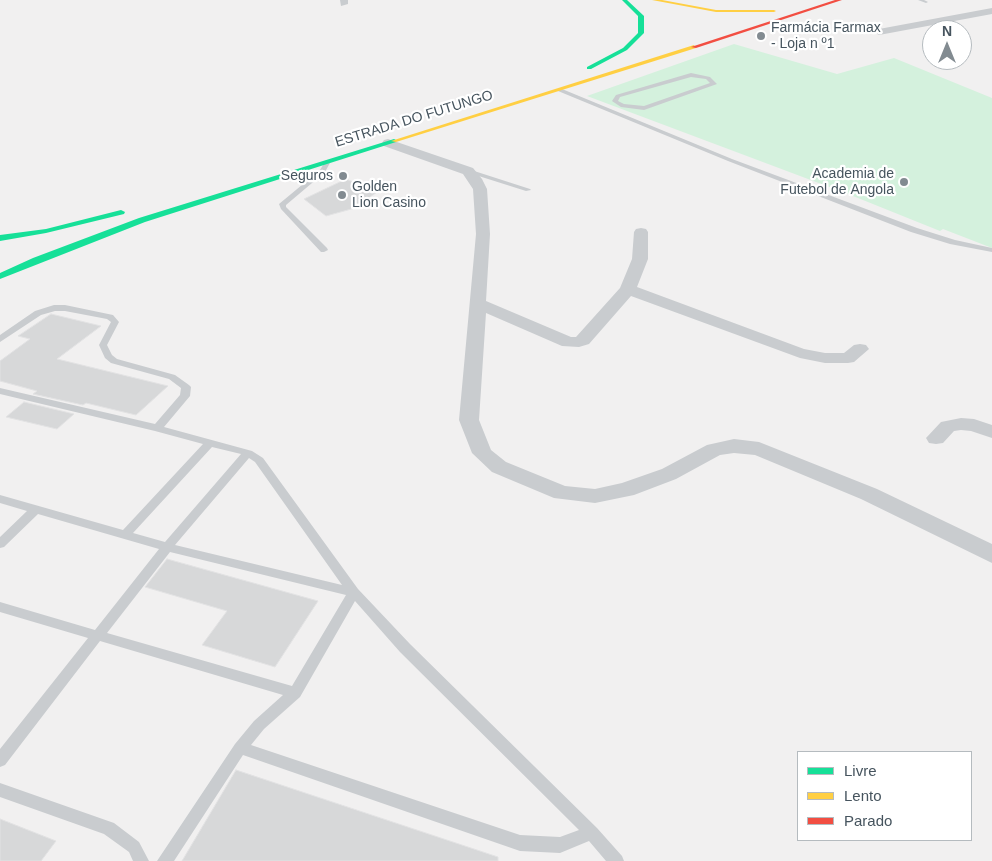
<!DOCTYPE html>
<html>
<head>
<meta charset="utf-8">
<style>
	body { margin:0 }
	#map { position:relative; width:992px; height:861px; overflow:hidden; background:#f1f0f0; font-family:Helvetica,sans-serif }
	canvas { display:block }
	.legend { position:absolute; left:797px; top:751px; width:175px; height:90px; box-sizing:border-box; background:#fff; border:1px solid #b5bbbf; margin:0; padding:6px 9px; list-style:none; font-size:15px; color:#46545e }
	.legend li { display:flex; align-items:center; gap:10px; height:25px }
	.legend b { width:25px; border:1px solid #b5bbbf }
	.north { position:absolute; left:922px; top:20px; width:50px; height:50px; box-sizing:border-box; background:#fff; border:1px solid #b5bbbf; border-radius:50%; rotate:0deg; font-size:14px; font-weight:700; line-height:20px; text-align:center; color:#46545e }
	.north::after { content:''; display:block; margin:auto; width:18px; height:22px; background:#828b91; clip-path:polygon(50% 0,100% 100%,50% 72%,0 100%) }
</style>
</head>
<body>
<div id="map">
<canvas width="992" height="861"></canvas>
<ul class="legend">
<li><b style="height:6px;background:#16e098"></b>Livre</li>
<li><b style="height:6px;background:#ffcf43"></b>Lento</li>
<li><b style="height:6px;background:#f24e42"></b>Parado</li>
</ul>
<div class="north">N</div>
</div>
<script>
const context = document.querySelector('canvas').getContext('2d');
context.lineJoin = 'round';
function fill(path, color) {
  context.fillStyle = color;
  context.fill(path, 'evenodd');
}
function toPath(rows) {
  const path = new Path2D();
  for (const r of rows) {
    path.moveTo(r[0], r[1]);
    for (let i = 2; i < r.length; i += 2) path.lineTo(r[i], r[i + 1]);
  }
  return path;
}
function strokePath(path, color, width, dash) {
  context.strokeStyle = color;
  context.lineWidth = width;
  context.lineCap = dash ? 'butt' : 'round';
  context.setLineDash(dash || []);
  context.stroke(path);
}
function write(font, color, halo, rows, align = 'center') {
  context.font = font + ' Helvetica,sans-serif';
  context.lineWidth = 4.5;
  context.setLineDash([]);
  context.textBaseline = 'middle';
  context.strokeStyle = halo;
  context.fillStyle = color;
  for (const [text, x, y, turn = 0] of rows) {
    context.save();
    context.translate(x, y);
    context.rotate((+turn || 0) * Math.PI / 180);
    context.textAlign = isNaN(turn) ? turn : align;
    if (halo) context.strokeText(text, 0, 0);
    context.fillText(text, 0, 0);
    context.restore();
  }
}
fill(toPath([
	[734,44,837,74,894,58,992,98,992,248,943,229,940,231,848,194,587,96]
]), '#d4f1dd');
const building = toPath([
	[346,179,377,192,355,208,326,216,304,199,346,179],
	[51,314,101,326,57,359,168,386,136,415,86,403,83,405,33,394,37,391,0,381,0,361,30,339,18,336,51,314],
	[24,402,74,414,57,429,6,417,24,402],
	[167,559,318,601,275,667,202,645,227,611,145,587,167,559],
	[236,770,498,857,498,861,182,861,236,770],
	[0,819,56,841,41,861,0,861,0,819]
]);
fill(building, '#d7d8d9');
strokePath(building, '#e2e2e3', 1);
fill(toPath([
	[918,0,924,0,928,2,926,3,918,0],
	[691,73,710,77,717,84,644,110,621,107,612,101,616,95,691,73],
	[691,77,706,79,710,83,644,106,624,104,618,101,620,97,691,77],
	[558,89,562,89,732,159,917,228,955,240,992,248,992,252,950,244,911,232,728,161,558,91,558,89],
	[326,160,331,161,325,172,286,205,286,207,327,248,328,250,324,252,321,252,281,209,279,204,320,170,326,160],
	[468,169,530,189,531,190,526,191,466,172,466,170,468,169],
	[54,305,65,305,113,315,119,322,107,345,112,355,117,359,175,375,189,385,191,387,190,396,164,427,252,451,263,458,358,589,410,644,597,828,622,856,624,861,606,861,589,841,560,853,520,851,243,755,174,861,157,861,235,744,254,721,283,695,100,641,5,765,0,767,0,749,88,638,0,612,0,602,95,630,159,549,38,514,4,547,0,548,0,537,27,511,0,503,0,495,123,530,203,444,155,431,0,394,0,388,155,424,180,395,181,388,169,379,111,363,105,358,99,345,111,322,107,319,65,311,55,311,41,315,0,342,0,335,35,311,54,305],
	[212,447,241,454,165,542,133,533,212,447],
	[249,458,255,462,342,585,175,545,249,458],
	[170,552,346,595,292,686,107,633,170,552],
	[355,601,400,652,579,830,560,837,520,835,251,745,264,729,300,697,355,601],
	[0,783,114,823,139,842,149,861,133,861,129,852,104,834,0,797,0,783]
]), '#c9cccf');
fill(toPath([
	[340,0,348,0,348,4,341,6,340,0],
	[992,8,992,14,879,35,874,32,879,29,992,8],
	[388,139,473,168,482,179,487,189,490,234,486,301,571,337,576,337,620,288,632,259,634,232,636,229,641,228,646,229,648,232,648,259,637,287,804,349,825,353,844,353,854,345,860,344,866,345,869,349,854,362,848,363,825,363,800,358,631,296,589,344,579,347,562,346,486,313,479,420,491,450,506,462,565,486,595,489,622,483,662,469,707,445,734,439,759,442,877,489,992,544,992,563,861,499,755,455,734,453,720,455,676,479,634,495,595,503,554,498,492,472,472,453,459,420,476,234,473,189,463,174,384,146,382,143,384,140,388,139],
	[961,418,974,419,992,425,992,438,971,431,961,430,954,431,943,443,936,444,929,443,926,438,941,422,961,418]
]), '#c9cccf');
fill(toPath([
	[622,0,627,0,644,16,644,33,627,50,591,69,587,69,587,67,623,48,638,33,638,16,622,0],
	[394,139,396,140,396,142,145,222,0,279,0,273,33,258,139,218,394,139],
	[121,210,125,212,124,214,46,233,0,241,0,235,46,229,121,210]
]), '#16e098');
fill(toPath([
	[652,0,662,0,716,10,774,10,776,11,774,12,716,12,652,0],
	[694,45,696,48,396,142,391,141,694,45]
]), '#ffcf43');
fill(toPath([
	[835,0,842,0,696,48,691,47,835,0]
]), '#f24e42');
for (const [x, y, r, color] of [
	[761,36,5,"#828b91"],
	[343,176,5,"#828b91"],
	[904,182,5,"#828b91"],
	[342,195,5,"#828b91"]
]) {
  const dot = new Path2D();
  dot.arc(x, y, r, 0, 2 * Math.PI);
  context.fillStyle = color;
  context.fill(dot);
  strokePath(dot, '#fff', 2);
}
write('14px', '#46545e', '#fff', [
	["Farmácia Farmax",771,28],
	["- Loja n º1",771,44],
	["Academia de",894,174,"right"],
	["Futebol de Angola",894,190,"right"],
	["Seguros",333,176,"right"],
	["Golden",352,187],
	["Lion Casino",352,203]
], 'left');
write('14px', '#46545e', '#fff', [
	["ESTRADA DO FUTUNGO",414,119,-17]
]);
</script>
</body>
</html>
